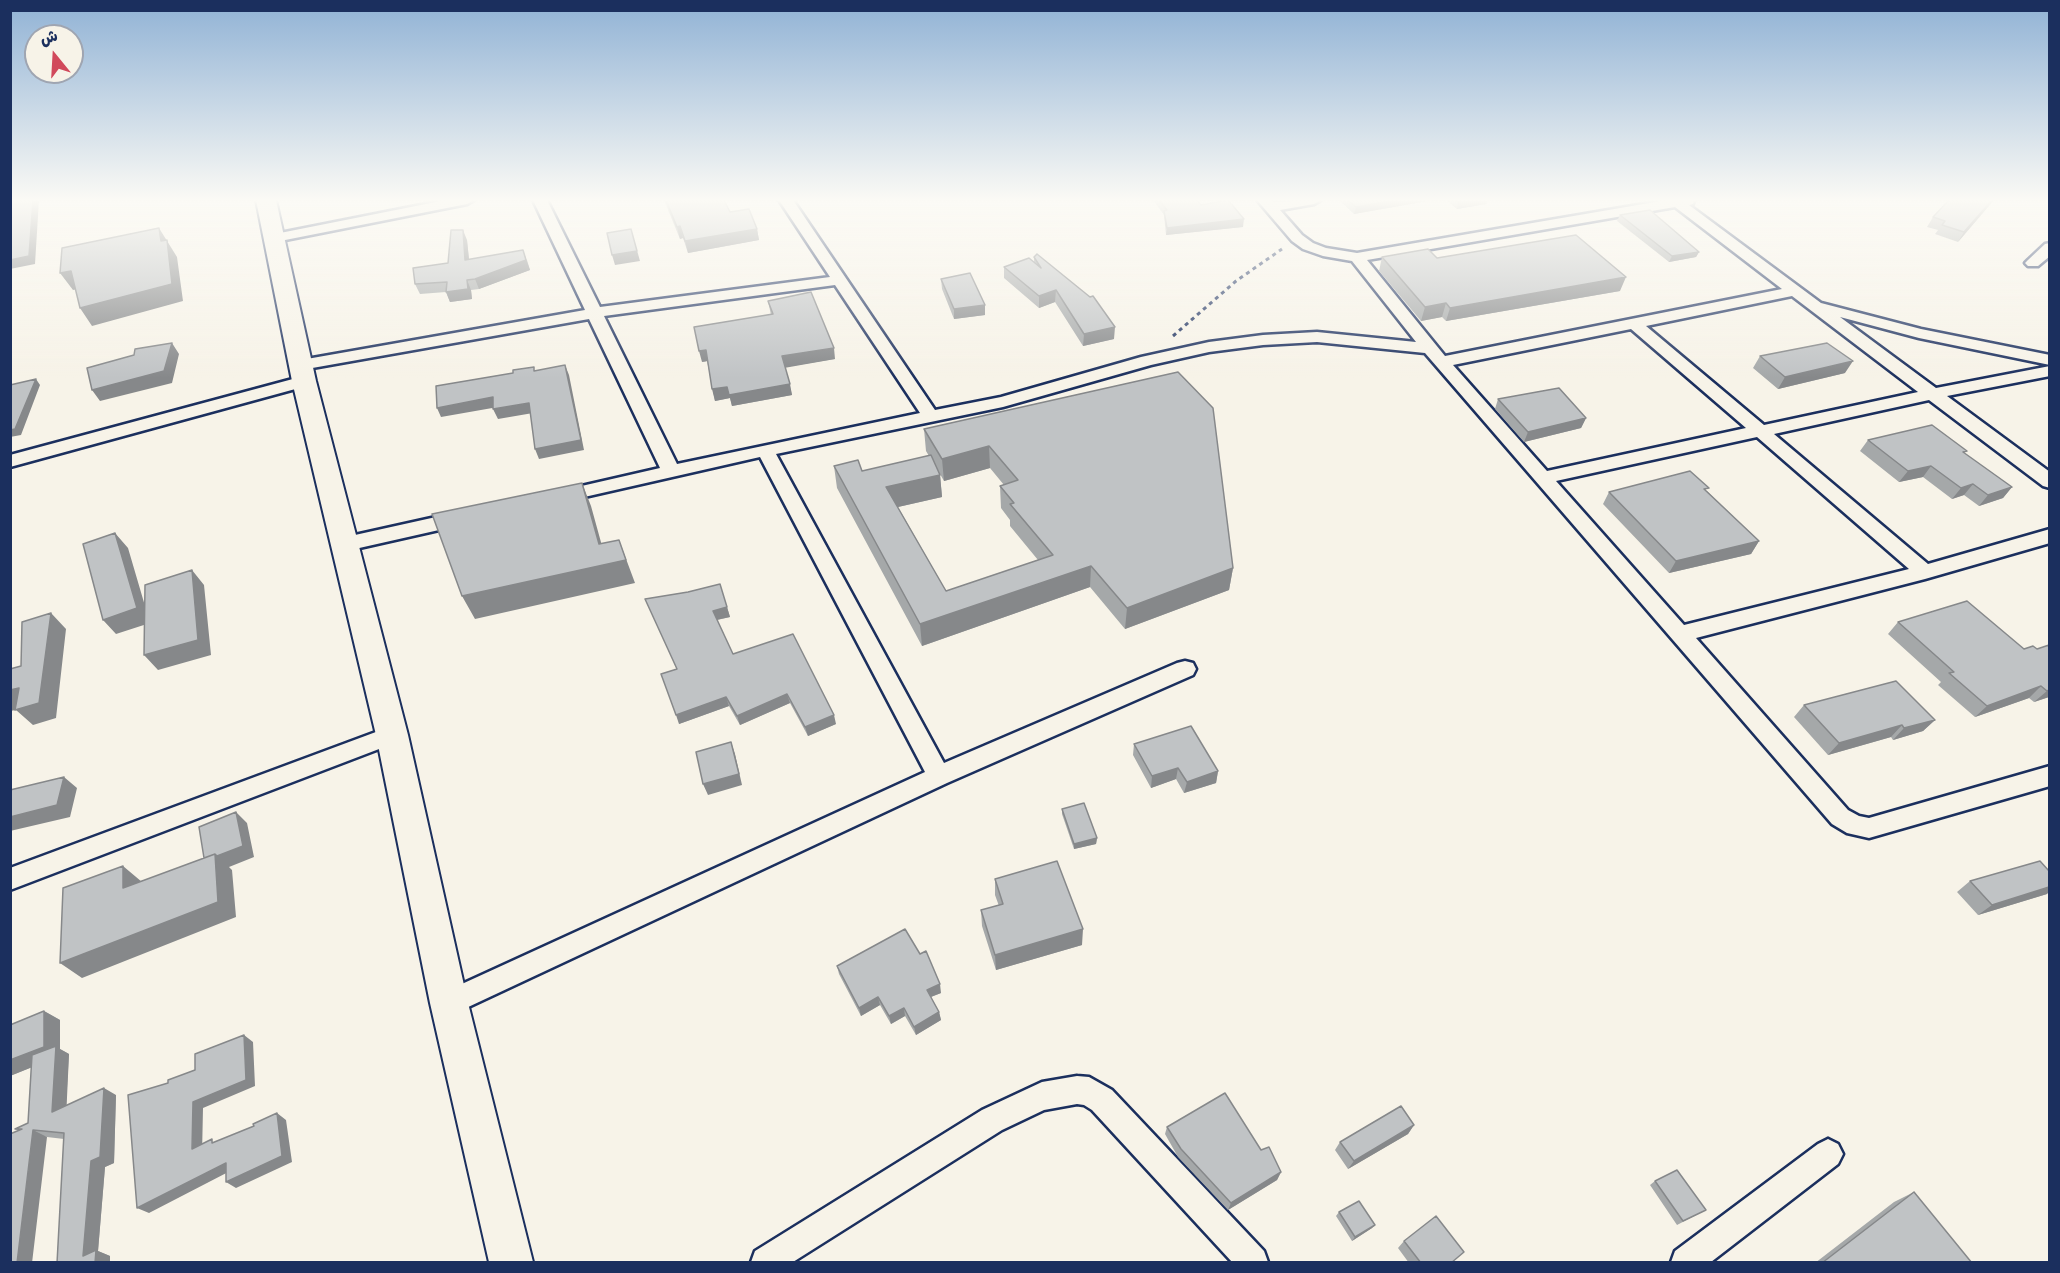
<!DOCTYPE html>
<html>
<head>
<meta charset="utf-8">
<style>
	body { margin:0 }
	#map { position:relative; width:2060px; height:1273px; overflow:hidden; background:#f7f3e8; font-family:"Indie Flower","Playpen Sans Arabic",sans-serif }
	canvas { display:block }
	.frame { position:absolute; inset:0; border:12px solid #1b2f5e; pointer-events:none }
	.north { position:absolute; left:24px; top:24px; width:60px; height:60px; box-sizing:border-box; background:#f7f3e8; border:2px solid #9fa5b1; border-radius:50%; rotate:342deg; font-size:16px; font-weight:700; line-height:24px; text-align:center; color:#1b2f5e }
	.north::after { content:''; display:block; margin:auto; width:21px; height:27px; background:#d1495b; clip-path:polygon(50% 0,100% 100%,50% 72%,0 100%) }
</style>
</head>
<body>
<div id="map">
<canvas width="2060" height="1273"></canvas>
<div class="frame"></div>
<div class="north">ش</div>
</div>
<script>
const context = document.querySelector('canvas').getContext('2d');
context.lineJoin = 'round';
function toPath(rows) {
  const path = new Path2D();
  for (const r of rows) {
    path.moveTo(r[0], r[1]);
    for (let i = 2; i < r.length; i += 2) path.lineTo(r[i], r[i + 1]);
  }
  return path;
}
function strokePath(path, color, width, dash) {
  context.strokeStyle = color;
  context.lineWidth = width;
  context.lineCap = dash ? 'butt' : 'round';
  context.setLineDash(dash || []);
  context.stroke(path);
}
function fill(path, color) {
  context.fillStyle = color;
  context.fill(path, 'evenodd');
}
const minor = toPath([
	[446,200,474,200,467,204,275,242,268,238,275,234,446,200],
	[533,200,547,200,600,307,830,277,779,200,793,200,935,410,1001,397,1141,357,1209,342,1263,335,1317,332,1416,342,1352,261,1323,256,1303,249,1292,241,1257,200,1271,200,1274,202,1321,200,1314,204,1280,210,1302,235,1313,243,1326,248,1357,253,1667,200,1694,200,1693,204,1689,205,1821,303,1921,329,2050,355,2050,365,1919,338,1840,317,1936,388,2050,366,2050,376,1947,396,2050,472,2050,488,2043,486,1929,400,1774,434,1928,564,2050,529,2050,543,1925,579,1696,638,1848,810,1859,816,1869,818,2050,766,2050,786,1869,838,1847,833,1832,824,1425,353,1317,342,1263,345,1209,352,1151,365,1003,407,776,454,944,763,1177,663,1185,661,1193,663,1196,669,1193,675,947,783,449,1016,440,1012,436,1003,440,994,925,772,760,457,558,503,551,501,549,497,551,493,660,468,589,319,301,370,293,365,301,360,585,310,533,200],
	[1675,207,1782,289,1445,356,1367,260,1675,207],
	[835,285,920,413,677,464,604,316,835,285],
	[1792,296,1918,392,1764,425,1646,326,1792,296],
	[1631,329,1746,428,1547,471,1453,365,1631,329],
	[1757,437,1909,569,1684,625,1556,481,1757,437],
	[2050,243,2050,256,2038,266,2028,266,2025,263,2028,260,2045,244,2050,243],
	[304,376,310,377,312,381,310,385,10,467,10,455,304,376],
	[463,511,470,513,473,518,470,523,346,551,339,549,336,544,339,539,346,537,463,511],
	[392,726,400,729,403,735,400,741,10,890,10,868,392,726],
	[1077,1076,1089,1077,1112,1090,1264,1251,1268,1262,1232,1262,1092,1110,1084,1105,1077,1104,1044,1110,1002,1130,793,1262,751,1262,755,1251,982,1110,1042,1082,1077,1076],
	[1828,1139,1838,1144,1843,1154,1838,1164,1711,1262,1671,1262,1675,1251,1818,1144,1828,1139]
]);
const secondary = toPath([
	[256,200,276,200,316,381,408,735,468,1003,533,1262,489,1262,430,1003,376,735,292,381,256,200]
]);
strokePath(minor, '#1b2f5e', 5);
strokePath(secondary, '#1b2f5e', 4);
strokePath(toPath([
	[1173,336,1236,281,1282,249]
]), '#1b2f5e', 3, [4, 4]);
fill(minor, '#f7f3e8');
fill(secondary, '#f7f3e8');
fill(toPath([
	[664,200,724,200,730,212,757,229,759,240,688,253,683,238,680,239],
	[1153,200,1197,200,1201,205,1243,227,1166,235,1164,215],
	[1339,200,1433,200,1354,214],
	[1446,200,1487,200,1486,204,1457,209],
	[1994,200,1958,242,1935,234,1938,230,1927,227,1933,217],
	[1620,215,1699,252,1696,257,1669,262,1617,221],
	[467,240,469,259,527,260,530,270,479,289,471,290,472,299,450,302,446,292,420,294,415,284,448,263],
	[1034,257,1114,339,1083,346,1055,302,1039,308,1004,278,1004,267,1034,262],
	[1382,257,1437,258,1620,291,1446,321,1442,317,1421,321,1379,271],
	[941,279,985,305,985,315,954,319,942,289],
	[768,301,835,359,785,367,792,395,732,406,730,398,715,401,707,361,702,362,771,315],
	[1760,356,1845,373,1778,389,1753,368],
	[1178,372,1233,568,1229,590,1125,629,1090,587,922,646,837,488,834,466,862,471,929,456,926,451,924,429],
	[990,468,1004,485,1000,486,1001,508,1010,520,1010,526,1038,560,946,591,898,507,942,497,940,474,944,481],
	[1498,399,1586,418,1581,428,1524,442,1495,409],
	[1868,440,1965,454,2012,487,2003,498,1979,506,1964,495,1952,499,1923,477,1899,482,1860,451],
	[1707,491,1759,541,1751,554,1669,573,1603,504,1609,492],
	[720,584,730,617,717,620,733,654,836,724,808,736,790,703,740,725,729,706,679,724,677,669,645,599,688,592],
	[1898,622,2024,649,2033,646,2049,697,2034,702,2029,698,1975,717,1938,685,1941,682,1888,634],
	[1804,705,1935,720,1923,731,1893,740,1891,737,1828,755,1794,717],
	[1134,744,1218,771,1216,783,1184,793,1176,779,1151,788,1133,755],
	[1062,809,1097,838,1096,844,1074,849,1062,814],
	[995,879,1082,945,996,970,982,926,981,910,999,906,995,895],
	[1970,881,2047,894,1978,915,1957,892],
	[837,966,941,993,931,997,939,1012,941,1020,916,1035,905,1016,891,1024,880,1005,861,1016,839,974],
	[44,1011,60,1020,60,1049,69,1054,66,1105,116,1095,114,1163,105,1167,98,1251,110,1256,57,1263,64,1139,47,1137,19,1131,15,1129,28,1123,32,1067,10,1076],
	[1414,1125,1408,1134,1348,1169,1335,1150,1340,1142],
	[1167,1127,1281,1172,1277,1180,1228,1210,1178,1157,1165,1134],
	[1655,1181,1706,1210,1677,1225,1650,1185],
	[1914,1192,1972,1263,1815,1263,1894,1202],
	[1339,1212,1372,1228,1352,1241,1336,1216],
	[1404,1241,1451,1263,1409,1263,1398,1248]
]), '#a5a8a9');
fill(toPath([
	[33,200,39,200,35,264,10,269,10,260],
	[1396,200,1433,200,1354,214,1356,207],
	[1472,200,1487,200,1486,204,1457,209,1459,202],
	[1992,200,1994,200,1958,242,1964,232],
	[1244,219,1243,227,1166,235,1167,228],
	[680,226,683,238,680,239,677,227],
	[159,228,177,257,183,301,92,326,80,308,161,241],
	[631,229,640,261,615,265,612,255],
	[757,229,759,240,688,253,685,241],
	[463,230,467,240,470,270,465,260],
	[523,250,530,270,479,289,475,279],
	[1699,252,1696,257,1669,262,1672,256],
	[71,271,83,288,73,290,60,273],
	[1626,277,1620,291,1446,321,1450,308],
	[467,280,471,290,472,299,450,302,446,292],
	[1056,290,1055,302,1039,308,1039,296],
	[1446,303,1442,317,1421,321,1425,307],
	[985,305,985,315,954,319,954,309],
	[1115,327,1114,339,1083,346,1084,334],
	[172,343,179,354,172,383,100,401,92,390],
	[834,348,835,359,784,368,782,356],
	[706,350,708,361,702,362,699,351],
	[1853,361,1845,373,1778,389,1785,377],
	[565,365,569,375,584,450,539,459,535,449],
	[36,379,40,385,21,435,10,437,10,430],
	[790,384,792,395,732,406,730,398,715,401,712,389,727,387],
	[493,397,498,407,441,417,437,408],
	[529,403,533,413,498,419,493,409],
	[1586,418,1581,428,1524,442,1528,432],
	[989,446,990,468,944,481,942,459],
	[1931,466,1923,477,1899,482,1908,471],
	[940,475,942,497,889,509,886,487],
	[582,483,591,506,607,564,619,540,635,583,475,619,462,596,599,544],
	[1973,484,1964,495,1952,499,1961,488],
	[2012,487,2003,498,1979,506,1988,495],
	[115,533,128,548,150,623,116,634,103,620],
	[1759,541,1751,554,1669,573,1676,561],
	[1091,566,1090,587,922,646,920,624],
	[1233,568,1229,590,1125,629,1127,608],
	[192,570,204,585,211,655,158,670,144,655],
	[727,607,730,617,716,620,713,611],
	[51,613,66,629,56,718,33,725,16,710,10,711,10,690],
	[2041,686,2029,698,1975,717,1987,706],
	[2049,690,2049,697,2034,702,2047,691],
	[787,694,790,703,740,725,737,716],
	[726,697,729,706,679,724,676,715],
	[834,715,836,724,808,736,805,727],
	[1935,720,1923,731,1893,740,1904,728],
	[1902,725,1891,737,1828,755,1839,743],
	[731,742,735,754,742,785,708,795,703,784],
	[1178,768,1176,779,1151,788,1152,776],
	[1218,771,1216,783,1184,793,1187,782],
	[64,777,77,788,70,817,10,831,10,817],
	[236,812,247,823,254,857,229,867,232,870,236,917,82,978,60,963,215,854],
	[1097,838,1096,844,1074,849,1074,844],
	[123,866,142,882,123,888],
	[2049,887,2049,892,2047,894,1978,915,1992,905],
	[1083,929,1082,945,996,970,995,955],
	[940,984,941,993,928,998,927,990],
	[878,997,880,1005,861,1016,859,1008],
	[904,1008,905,1016,891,1024,889,1016],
	[44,1011,60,1020,60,1049,69,1054,66,1119,52,1112,55,1058,10,1076,10,1060],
	[939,1012,941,1020,916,1035,914,1027],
	[244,1035,253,1042,255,1086,203,1108,202,1155,192,1149,193,1102],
	[104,1088,116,1095,114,1163,105,1167,98,1251,110,1256,110,1263,95,1263,83,1256,91,1161],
	[277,1113,286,1120,292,1162,236,1188,226,1182],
	[1414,1125,1408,1134,1348,1169,1354,1161],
	[33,1130,47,1137,32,1263,17,1263],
	[226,1163,236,1168,149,1213,137,1208],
	[1281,1172,1277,1180,1228,1210,1231,1203],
	[1375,1225,1372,1228,1352,1241,1355,1237]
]), '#86888a');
const building = toPath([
	[10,200,33,200,29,256,10,260,10,200],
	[666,200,724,200,730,212,749,209,757,229,685,241,680,226,677,227,666,200],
	[1159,200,1197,200,1201,205,1228,200,1244,219,1167,228,1164,211,1167,210,1159,200],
	[1348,200,1396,200,1356,207,1348,200],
	[1456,200,1472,200,1459,202,1456,200],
	[1949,200,1992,200,1964,232,1942,225,1945,221,1933,217,1949,200],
	[1650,210,1699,252,1672,256,1620,215,1650,210],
	[159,228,161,241,167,240,172,284,80,308,71,271,60,273,62,248,159,228],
	[631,229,637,251,612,255,607,233,631,229],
	[451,230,463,230,465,260,523,250,526,260,475,279,467,280,468,289,446,292,447,282,415,284,413,268,448,263,451,230],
	[1576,235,1626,277,1450,308,1446,303,1425,307,1382,257,1428,249,1437,258,1576,235],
	[1037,254,1090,297,1093,296,1115,327,1084,334,1056,290,1039,296,1004,267,1029,258,1041,268,1034,257,1037,254],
	[970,273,985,305,954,309,941,279,970,273],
	[811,292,834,348,782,356,790,384,729,395,727,387,712,389,706,350,699,351,694,327,773,314,768,301,811,292],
	[172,343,164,371,92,390,87,368,134,355,135,349,172,343],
	[1827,343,1853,361,1785,377,1760,356,1827,343],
	[565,365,581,440,535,449,529,403,493,409,493,397,437,408,436,386,513,373,513,370,534,367,534,371,565,365],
	[1178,372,1213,408,1233,568,1127,608,1091,566,920,624,834,466,858,460,862,471,931,455,940,475,886,487,946,591,1053,555,1010,504,1014,503,1000,486,1018,480,989,446,942,459,924,429,1178,372],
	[36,379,15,429,10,430,10,385,36,379],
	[1559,388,1586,418,1528,432,1498,399,1559,388],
	[1932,425,1967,451,1963,452,2012,487,1988,495,1973,484,1961,488,1931,466,1908,471,1868,440,1932,425],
	[1690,471,1709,488,1704,489,1759,541,1676,561,1609,492,1690,471],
	[582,483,599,544,619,540,626,560,462,596,432,514,582,483],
	[115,533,137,608,103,620,83,544,115,533],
	[192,570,198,640,144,655,145,585,192,570],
	[720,584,727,607,713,611,733,654,793,634,834,715,805,727,787,694,737,716,726,697,676,715,661,674,677,669,645,599,688,592,720,584],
	[1967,601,2024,649,2033,646,2037,649,2049,645,2049,690,2047,691,2041,686,1987,706,1949,673,1954,672,1898,622,1967,601],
	[51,613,39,703,15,710,19,688,10,690,10,669,21,666,22,622,51,613],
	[1896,681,1935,720,1904,728,1902,725,1839,743,1804,705,1896,681],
	[1191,726,1218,771,1187,782,1178,768,1152,776,1134,744,1191,726],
	[731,742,739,774,703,784,696,752,731,742],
	[64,777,57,805,10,817,10,790,64,777],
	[1084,803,1097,838,1074,844,1062,809,1084,803],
	[236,812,243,846,217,856,215,854,204,858,199,827,236,812],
	[215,854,218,902,60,963,63,888,123,866,123,888,215,854],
	[1057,861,1083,929,995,955,981,910,1003,904,995,879,1057,861],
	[2040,861,2049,871,2049,887,1992,905,1970,881,2040,861],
	[905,929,920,954,926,951,940,984,927,990,939,1012,914,1027,904,1008,889,1016,878,997,859,1008,837,966,905,929],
	[44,1011,44,1047,10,1060,10,1025,44,1011],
	[244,1035,246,1080,193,1102,192,1149,212,1139,212,1143,254,1126,253,1124,277,1113,282,1156,226,1182,226,1163,137,1208,128,1095,168,1083,168,1080,195,1070,195,1054,244,1035],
	[56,1046,52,1112,104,1088,100,1157,91,1161,83,1256,96,1250,95,1263,57,1263,64,1133,33,1130,17,1263,10,1263,10,1134,22,1129,15,1129,28,1123,32,1055,56,1046],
	[1225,1093,1261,1150,1269,1147,1281,1172,1231,1203,1181,1149,1167,1127,1225,1093],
	[1401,1106,1414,1125,1354,1161,1340,1142,1401,1106],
	[1677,1170,1706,1210,1683,1221,1655,1181,1677,1170],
	[1914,1192,1972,1263,1822,1263,1914,1192],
	[1359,1201,1375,1225,1355,1237,1339,1212,1359,1201],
	[1436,1216,1464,1252,1451,1263,1421,1263,1404,1241,1436,1216]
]);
fill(building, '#c0c3c5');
strokePath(building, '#86888a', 1.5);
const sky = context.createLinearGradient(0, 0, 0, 378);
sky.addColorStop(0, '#90b2d5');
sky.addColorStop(0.53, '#fbfaf5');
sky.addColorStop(1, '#fbfaf500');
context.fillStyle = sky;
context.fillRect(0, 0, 2060, 378);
</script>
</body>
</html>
